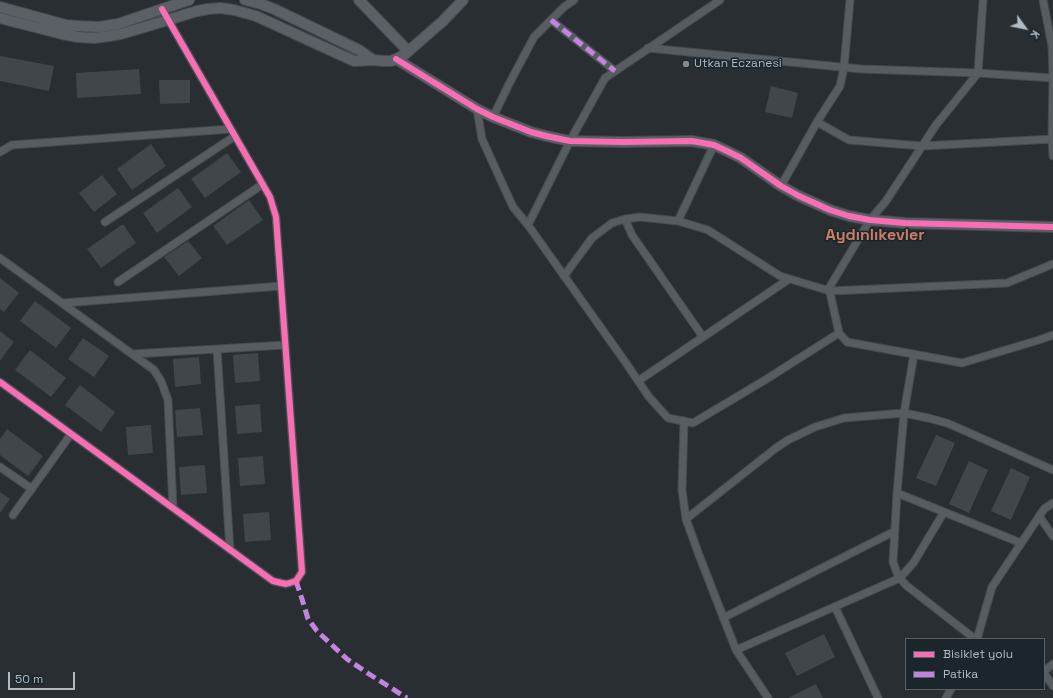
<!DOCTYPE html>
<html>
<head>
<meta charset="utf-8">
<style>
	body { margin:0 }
	#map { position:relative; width:1053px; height:698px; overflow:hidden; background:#282e32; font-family:"Space Grotesk",sans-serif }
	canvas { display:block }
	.legend { position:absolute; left:905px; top:638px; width:140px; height:52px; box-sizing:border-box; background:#1b252c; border:1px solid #576169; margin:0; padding:5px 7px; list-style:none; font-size:12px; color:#b1bbc4 }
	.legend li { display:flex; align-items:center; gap:8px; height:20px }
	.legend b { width:20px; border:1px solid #576169 }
	.north { position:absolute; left:1005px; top:8px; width:40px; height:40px; -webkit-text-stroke:3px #1b252c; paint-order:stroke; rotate:123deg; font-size:11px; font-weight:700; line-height:16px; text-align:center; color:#b1bbc4 }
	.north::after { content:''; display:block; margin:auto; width:14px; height:18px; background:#b1bbc4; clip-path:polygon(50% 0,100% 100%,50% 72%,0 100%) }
	.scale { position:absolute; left:8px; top:672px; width:67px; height:18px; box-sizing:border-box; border:2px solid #b1bbc4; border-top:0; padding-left:5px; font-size:12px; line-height:14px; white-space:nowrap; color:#b1bbc4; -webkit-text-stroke:3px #1b252c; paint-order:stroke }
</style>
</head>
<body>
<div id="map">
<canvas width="1053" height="698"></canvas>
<ul class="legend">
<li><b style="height:5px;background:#f96db3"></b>Bisiklet yolu</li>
<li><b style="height:5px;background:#c483df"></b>Patika</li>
</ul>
<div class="north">K</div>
<div class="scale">50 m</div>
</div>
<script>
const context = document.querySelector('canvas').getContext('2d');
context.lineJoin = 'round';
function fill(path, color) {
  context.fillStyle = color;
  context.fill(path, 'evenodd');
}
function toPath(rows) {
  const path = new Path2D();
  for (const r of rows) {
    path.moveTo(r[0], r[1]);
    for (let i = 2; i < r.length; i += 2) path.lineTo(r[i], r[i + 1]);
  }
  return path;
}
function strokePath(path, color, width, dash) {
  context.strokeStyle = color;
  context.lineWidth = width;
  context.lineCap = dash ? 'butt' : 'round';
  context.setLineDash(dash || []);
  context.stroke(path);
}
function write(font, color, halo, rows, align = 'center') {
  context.font = font + ' "Space Grotesk",sans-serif';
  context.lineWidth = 3;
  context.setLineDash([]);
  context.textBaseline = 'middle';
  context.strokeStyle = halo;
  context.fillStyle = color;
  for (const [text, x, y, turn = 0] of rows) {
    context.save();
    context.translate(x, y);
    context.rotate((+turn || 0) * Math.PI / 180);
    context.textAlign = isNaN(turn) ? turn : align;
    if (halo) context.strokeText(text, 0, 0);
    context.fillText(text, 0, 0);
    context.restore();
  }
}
fill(toPath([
	[0,56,54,66,49,91,0,81],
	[139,69,141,94,77,98,76,73],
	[159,80,190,80,190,103,160,104],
	[771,86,798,93,792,118,765,112],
	[151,144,166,166,132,190,117,169],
	[227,153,241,172,205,198,191,179],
	[102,175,117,194,94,212,79,193],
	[178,188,192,207,157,233,143,213],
	[249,200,263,220,227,245,213,226],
	[123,224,136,243,101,268,87,249],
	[188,241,202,258,179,276,164,257],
	[0,278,19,293,4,312,0,309],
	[35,301,71,328,56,348,20,321],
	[0,331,14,342,0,361],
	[83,338,109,356,94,377,68,359],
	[30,350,66,378,51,397,15,370],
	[258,353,260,381,235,383,233,355],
	[199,357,201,384,175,387,173,359],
	[80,385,115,412,101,432,65,405],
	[260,404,262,432,237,434,235,406],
	[200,408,203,435,177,437,175,410],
	[151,425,153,453,128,455,126,427],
	[7,429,43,456,28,476,0,455,0,439],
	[936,435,955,443,936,486,916,478],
	[263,456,265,484,240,486,238,458],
	[969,461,988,470,969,513,949,504],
	[205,465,207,493,181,495,179,467],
	[1011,468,1030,477,1011,520,991,511],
	[0,492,10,499,0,513],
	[269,512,271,540,245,542,243,514],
	[824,634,835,657,797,676,785,653],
	[816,684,823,698,788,698]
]), '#41464a');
const street = toPath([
	[983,0,978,73,936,125,886,201,870,220,829,288,839,333,847,342,962,363,1039,340,1053,335],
	[1043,0,1052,46,1053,78,1052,138,1053,156],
	[551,20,615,71],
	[648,48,861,69,978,73,1053,78],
	[477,109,482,139,513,207,528,225,626,363,649,397,668,418,693,423,765,380,839,333],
	[493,117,509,84,534,37,564,7,574,0],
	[817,122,849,140,922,146,1053,139],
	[0,152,12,145,231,129],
	[781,186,817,122,840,86,844,67,850,0],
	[625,219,632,235,703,337],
	[678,221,714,145],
	[105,222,235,136],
	[528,225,570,141,605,78,720,0],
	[0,258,154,370,161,381,168,400,173,508],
	[564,276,592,238,612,223,625,219,640,217,678,221,708,230,780,276,830,291,1007,283,1053,264],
	[118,282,263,184],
	[63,303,281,286],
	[217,349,230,550],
	[132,354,285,345],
	[914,354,904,413,897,493,893,562,897,573,903,582,907,586,975,639],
	[638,381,789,279],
	[0,382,273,581,286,584,296,581,302,572,276,217,270,197,162,9],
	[684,421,682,490,686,519,699,555,736,650,768,698],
	[0,467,32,489],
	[897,493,1021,543],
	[13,515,71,434],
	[1039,516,1053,536],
	[686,519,776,448,788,440,815,427,844,418,904,413,928,418,947,423,963,430,1053,470],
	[835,607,878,698],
	[723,618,895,531],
	[977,639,992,587,1044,509,1053,503],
	[736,650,900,578,914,562,944,512],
	[1044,671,1053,664],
	[1044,673,1053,686],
	[946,698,951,689]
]);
const secondary = toPath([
	[245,0,261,4,274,9,359,50,373,60],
	[359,0,408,51],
	[0,7,66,25,78,26,99,27,118,24,189,0],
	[0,18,62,34,78,37,94,38,109,36,121,34,168,20,197,11,208,9,221,8,234,10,256,16,354,61,373,60,384,61,391,61,396,59,404,55,443,21,463,0],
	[396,59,477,109,493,117,531,132,546,136,570,141,623,142,692,141,714,145,727,151,741,158,781,186,799,196,830,210,849,216,870,220,905,223,1053,227]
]);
strokePath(street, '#464a4d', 9);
strokePath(secondary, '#464a4d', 12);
strokePath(street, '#575c60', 7);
strokePath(secondary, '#5b6066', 10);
strokePath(toPath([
	[551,20,615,71],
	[296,581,302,599,308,619,317,631,347,659,369,674,407,698]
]), '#c483df', 5, [10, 5]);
strokePath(toPath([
	[396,59,477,109,493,117,531,132,546,136,570,141,623,142,692,141,714,145,727,151,741,158,781,186,799,196,830,210,849,216,870,220,905,223,1053,227],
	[0,382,273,581,286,584,296,581,302,572,276,217,270,197,162,9]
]), '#f96db3', 6);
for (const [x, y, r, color] of [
	[686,64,4,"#818a91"]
]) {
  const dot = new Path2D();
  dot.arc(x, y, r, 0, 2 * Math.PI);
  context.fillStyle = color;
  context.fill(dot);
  strokePath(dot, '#1b252c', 1.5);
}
write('12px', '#b1bbc4', '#1b252c', [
	["Utkan Eczanesi",694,64]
], 'left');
write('bold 16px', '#ca7e65', '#1b252c', [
	["Aydınlıkevler",875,236]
]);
</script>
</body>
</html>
